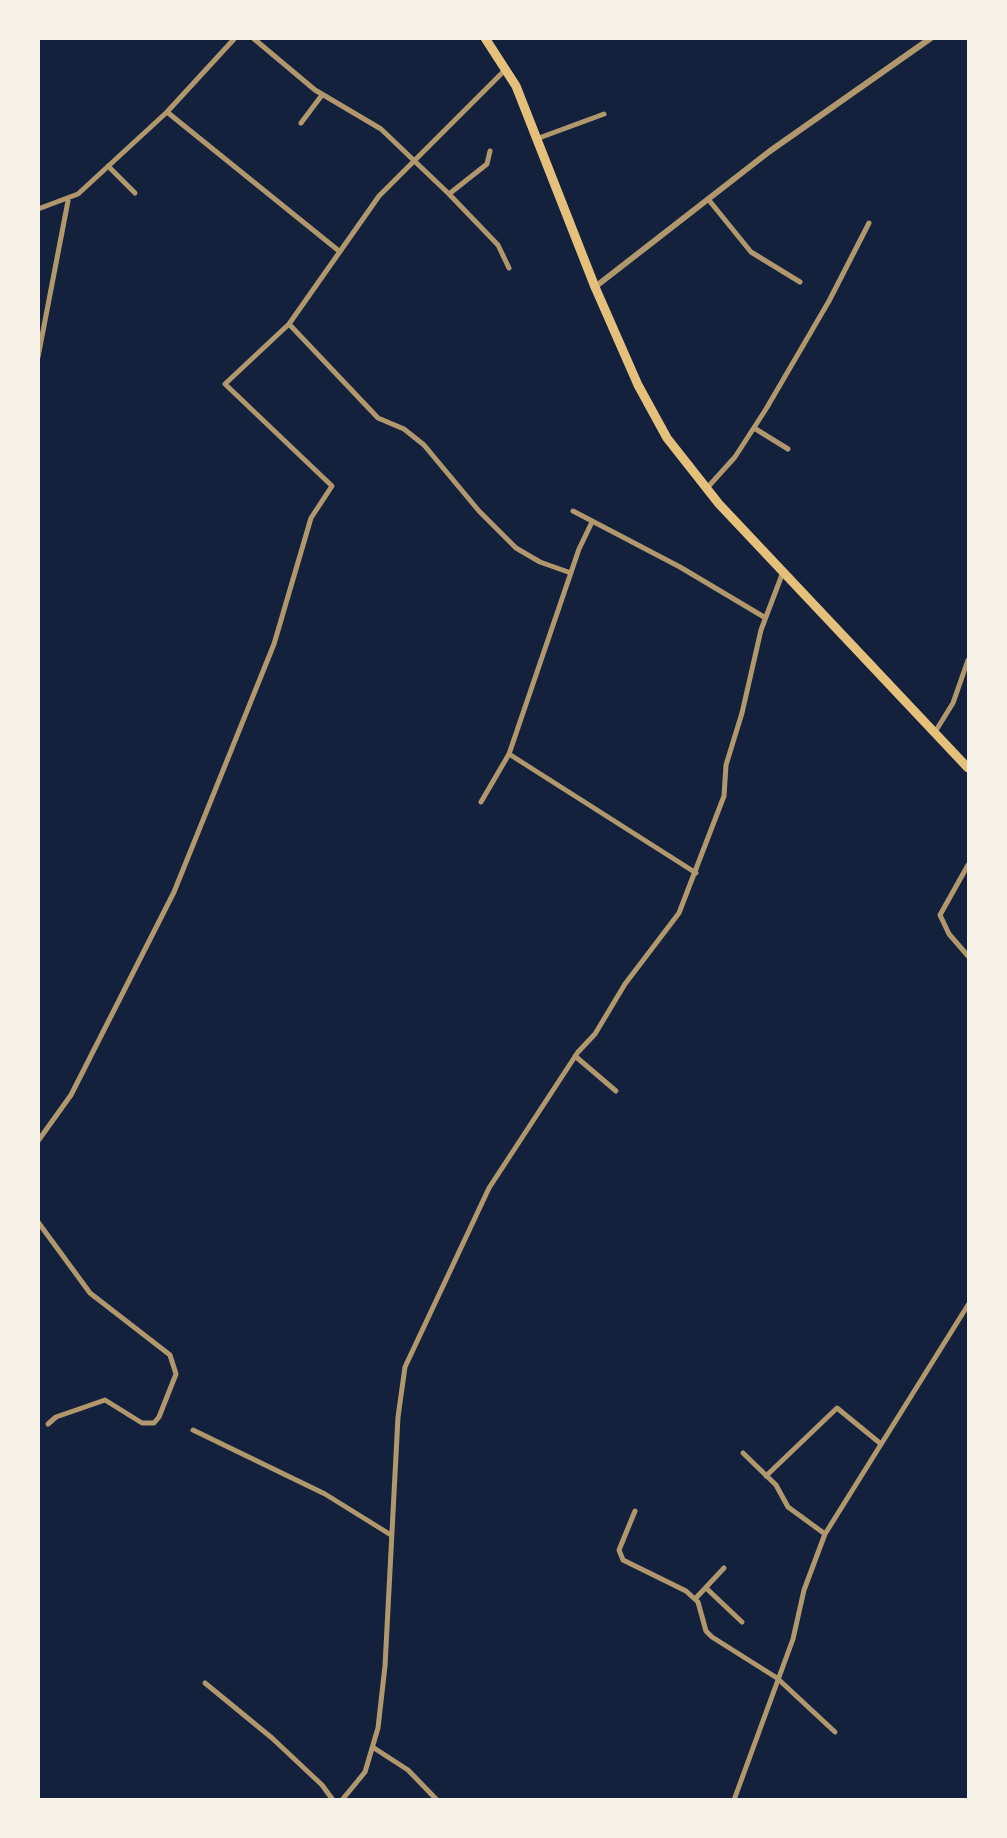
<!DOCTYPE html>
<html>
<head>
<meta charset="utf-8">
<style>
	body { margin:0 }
	#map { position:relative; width:1007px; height:1838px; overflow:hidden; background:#14213d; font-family:Quicksand,sans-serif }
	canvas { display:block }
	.frame { position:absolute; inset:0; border:40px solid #f6f1e7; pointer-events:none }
</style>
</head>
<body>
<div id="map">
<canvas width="1007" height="1838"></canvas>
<div class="frame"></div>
</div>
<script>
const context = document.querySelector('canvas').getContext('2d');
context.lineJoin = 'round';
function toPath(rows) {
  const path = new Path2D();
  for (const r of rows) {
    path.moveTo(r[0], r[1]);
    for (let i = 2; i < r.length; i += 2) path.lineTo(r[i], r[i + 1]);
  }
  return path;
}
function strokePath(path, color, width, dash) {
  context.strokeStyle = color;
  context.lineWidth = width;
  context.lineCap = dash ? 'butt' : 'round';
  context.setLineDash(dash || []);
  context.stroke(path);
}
strokePath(toPath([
	[235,38,167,112,339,251],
	[253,38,315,90,381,129,449,194,487,164,490,151],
	[301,123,322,95],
	[539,138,604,114],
	[108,166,135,193],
	[449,194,498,245,509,268],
	[708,199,751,252,800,282],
	[38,209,78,194,167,112],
	[289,324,378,418,404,429,424,445,479,511,516,548,540,562,571,573],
	[38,357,68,201],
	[754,428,788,449],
	[707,488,735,457,766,409,829,301,869,223],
	[573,511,680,567,764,617],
	[935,732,953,703,968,660],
	[509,754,696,873],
	[481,802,509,754,579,549,592,522],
	[968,865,940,915,949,934,968,956],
	[575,1056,616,1091],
	[38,1141,71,1095,174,892,274,644,311,518,332,486,225,384,289,324,379,196,506,69],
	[38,1222,90,1293,170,1355,176,1374,159,1417,154,1423,142,1423,105,1400,56,1417,48,1424],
	[193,1430,325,1494,391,1535],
	[743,1453,776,1485,788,1507,825,1534],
	[766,1476,837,1408,881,1444],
	[635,1511,619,1550,623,1560,686,1591,698,1602,706,1631,712,1637,777,1678,835,1732],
	[706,1588,742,1622],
	[695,1599,724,1568],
	[205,1683,272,1738,322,1785,333,1800],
	[374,1748,408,1770,437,1800],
	[342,1800,365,1772,378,1728,385,1666,398,1417,405,1367,489,1188,578,1052,595,1034,625,984,679,913,724,796,726,765,742,713,761,630,783,572],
	[734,1800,793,1639,804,1590,825,1534,968,1305]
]), '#b1986c', 5);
strokePath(toPath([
	[595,287,770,151,931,38]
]), '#b1986c', 6);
strokePath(toPath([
	[485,38,516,86,595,287,638,385,667,438,719,504,968,768]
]), '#e5c07b', 9);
</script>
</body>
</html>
